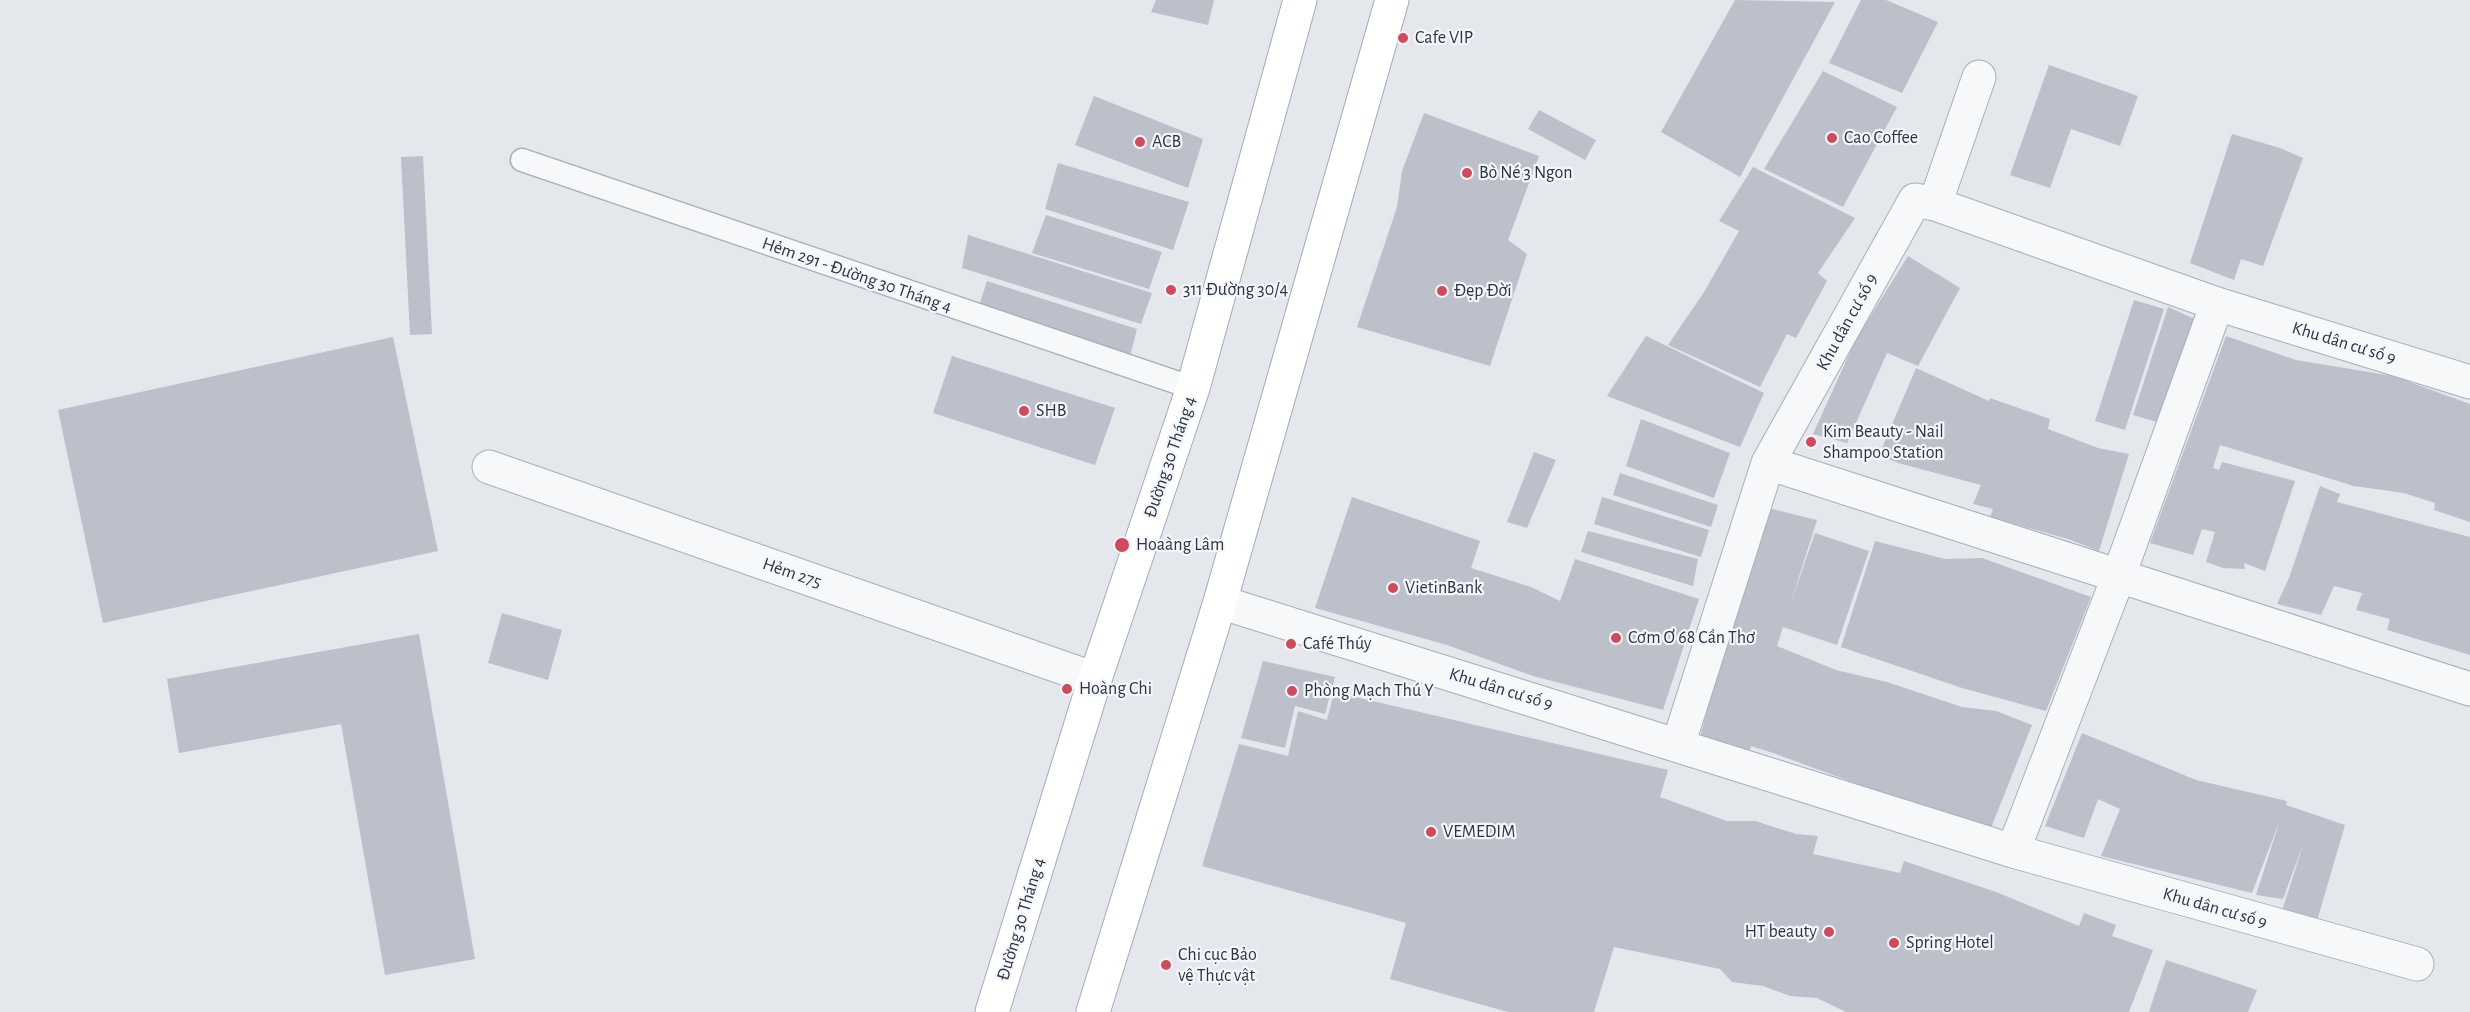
<!DOCTYPE html>
<html>
<head>
<meta charset="utf-8">
<style>
	body { margin:0 }
	canvas { display:block; background:#e4e7ec }
</style>
</head>
<body>
<canvas width="2470" height="1012"></canvas>
<script>
const context = document.querySelector('canvas').getContext('2d');
context.lineJoin = 'round';
function fill(path, color) {
  context.fillStyle = color;
  context.fill(path, 'evenodd');
}
function toPath(rows) {
  const path = new Path2D();
  for (const r of rows) {
    path.moveTo(r[0], r[1]);
    for (let i = 2; i < r.length; i += 2) path.lineTo(r[i], r[i + 1]);
  }
  return path;
}
function strokePath(path, color, width, dash) {
  context.strokeStyle = color;
  context.lineWidth = width;
  context.lineCap = dash ? 'butt' : 'round';
  context.setLineDash(dash || []);
  context.stroke(path);
}
function write(font, color, halo, rows, align = 'center') {
  context.font = font + ' "Alegreya Sans",sans-serif';
  context.lineWidth = 4.5;
  context.setLineDash([]);
  context.textBaseline = 'middle';
  context.strokeStyle = halo;
  context.fillStyle = color;
  for (const [text, x, y, turn = 0] of rows) {
    context.save();
    context.translate(x, y);
    context.rotate((+turn || 0) * Math.PI / 180);
    context.textAlign = isNaN(turn) ? turn : align;
    if (halo) context.strokeText(text, 0, 0);
    context.fillText(text, 0, 0);
    context.restore();
  }
}
fill(toPath([
	[1156,0,1214,0,1208,25,1151,12],
	[1735,0,1835,2,1740,177,1661,132],
	[1861,0,1886,0,1938,22,1902,93,1829,63],
	[2049,65,2138,96,2120,146,2071,129,2050,188,2010,175],
	[1823,71,1897,107,1843,207,1764,169],
	[1094,96,1203,139,1188,188,1075,145],
	[1539,110,1596,140,1585,160,1528,129],
	[1424,113,1539,156,1508,240,1527,254,1490,366,1357,327,1397,207,1402,171],
	[2232,134,2280,148,2303,158,2263,266,2241,259,2234,280,2190,263],
	[423,156,432,334,410,335,401,157],
	[1058,163,1189,202,1173,250,1045,209],
	[1753,167,1855,218,1818,273,1827,281,1796,338,1787,334,1760,387,1668,345,1704,292,1739,231,1719,221],
	[1046,215,1162,252,1149,289,1032,253],
	[968,235,1152,293,1141,324,962,268],
	[1908,256,1960,288,1918,366,1887,353,1847,443,1813,434,1856,339],
	[987,281,1137,329,1129,360,979,306],
	[2134,300,2164,309,2125,430,2095,421],
	[2168,307,2202,322,2167,425,2133,415],
	[1646,336,1764,393,1740,447,1607,396],
	[2226,336,2296,360,2393,376,2470,404,2470,522,2434,510,2435,503,2404,493,2354,486,2220,445,2213,468,2219,470,2222,462,2295,481,2265,571,2244,563,2245,569,2223,568,2206,562,2215,532,2202,529,2193,555,2150,543],
	[393,337,438,551,103,623,58,410],
	[952,356,1115,408,1095,465,933,413],
	[1916,368,1989,401,1990,398,2050,419,2048,429,2098,448,2129,454,2099,551,2068,539,1990,517,1993,509,1973,504,1981,485,1898,463,1879,455],
	[1641,419,1730,453,1714,498,1626,466],
	[1534,452,1556,460,1527,528,1507,522],
	[1620,473,1718,505,1711,527,1613,495],
	[2320,486,2340,494,2337,502,2470,537,2470,655,2387,630,2390,619,2356,610,2362,593,2334,586,2321,615,2277,604,2289,578],
	[1352,497,1480,541,1471,568,1531,587,1560,601,1575,559,1699,599,1663,710,1533,676,1447,645,1315,608],
	[1602,497,1709,530,1701,557,1594,524],
	[1768,508,1817,520,1790,605,1815,533,1869,551,1837,645,1783,627,1777,646,1836,670,1887,682,1962,707,1996,711,2032,725,1989,833,1894,801,1871,789,1773,753,1751,746,1748,757,1698,745,1730,624],
	[1588,531,1698,559,1693,586,1581,552],
	[1875,541,1945,559,1982,558,2091,597,2046,711,1962,688,1841,647],
	[502,613,562,630,548,680,488,663],
	[419,634,475,959,385,975,341,724,179,753,167,679],
	[1263,661,1335,677,1325,714,1295,706,1285,748,1241,738],
	[1334,692,1668,770,1660,797,1727,821,1755,821,1796,834,1818,836,1813,854,1900,873,1904,861,1996,892,2079,926,2084,913,2116,925,2112,936,2153,950,2129,1012,1846,1012,1817,998,1790,996,1763,986,1732,982,1720,969,1614,947,1594,1012,1508,1012,1390,979,1406,923,1202,866,1239,744,1288,756,1298,711,1327,720],
	[2082,733,2196,780,2287,801,2286,805,2345,825,2317,921,2281,914,2304,842,2283,899,2256,895,2280,820,2252,893,2101,856,2120,809,2098,799,2084,838,2045,826],
	[2166,960,2257,990,2248,1012,2149,1012]
]), '#bbc0ca');
const lane = toPath([
	[522,160,1193,388]
]);
const street = toPath([
	[1935,204,1979,77],
	[1768,463,1915,200,1935,204,2217,304,2470,382],
	[489,467,1095,679],
	[1220,602,2013,851,2417,964],
	[1678,745,1768,463,2470,689],
	[2013,851,2119,575,2217,304]
]);
const primary = toPath([
	[992,1012,1095,679,1193,388,1300,0],
	[1093,1012,1220,602,1392,0]
]);
strokePath(lane, '#a9aeb7', 25);
strokePath(street, '#a9aeb7', 35);
strokePath(primary, '#a3abb8', 35);
strokePath(lane, '#f7f8fa', 22);
strokePath(street, '#f7f8fa', 33);
strokePath(primary, '#fff', 33);
for (const [x, y, r, color] of [
	[1403,38,6,"#d1495b"],
	[1832,138,6,"#d1495b"],
	[1140,142,6,"#d1495b"],
	[1467,173,6,"#d1495b"],
	[1171,290,6,"#d1495b"],
	[1442,291,6,"#d1495b"],
	[1024,411,6,"#d1495b"],
	[1811,442,6,"#d1495b"],
	[1122,545,8,"#d1495b"],
	[1393,588,6,"#d1495b"],
	[1616,638,6,"#d1495b"],
	[1291,644,6,"#d1495b"],
	[1067,689,6,"#d1495b"],
	[1292,691,6,"#d1495b"],
	[1431,832,6,"#d1495b"],
	[1829,932,6,"#d1495b"],
	[1894,943,6,"#d1495b"],
	[1166,965,6,"#d1495b"]
]) {
  const dot = new Path2D();
  dot.arc(x, y, r, 0, 2 * Math.PI);
  context.fillStyle = color;
  context.fill(dot);
  strokePath(dot, '#f4f6f9', 2);
}
write('18px', '#2b3445', '#f4f6f9', [
	["Cafe VIP",1415,38],
	["Cao Coffee",1844,138],
	["ACB",1152,142],
	["Bò Né 3 Ngon",1479,173],
	["311 Đường 30/4",1183,290],
	["Đẹp Đời",1454,291],
	["SHB",1036,411],
	["Kim Beauty - Nail",1823,432],
	["Shampoo Station",1823,453],
	["Hoaàng Lâm",1136,545],
	["VietinBank",1405,588],
	["Cơm Ơ 68 Cần Thơ",1628,638],
	["Café Thúy",1303,644],
	["Hoàng Chi",1079,689],
	["Phòng Mạch Thú Y",1304,691],
	["VEMEDIM",1443,832],
	["HT beauty",1817,932,"right"],
	["Spring Hotel",1906,943],
	["Chi cục Bảo",1178,955],
	["vệ Thực vật",1178,976]
], 'left');
write('18px', '#2b3445', '#f4f6f9', [
	["Hẻm 291 - Đường 30 Tháng 4",857,275,19],
	["Khu dân cư số 9",1847,322,-61],
	["Khu dân cư số 9",2344,343,17],
	["Đường 30 Tháng 4",1170,457,-71],
	["Hẻm 275",792,573,19],
	["Khu dân cư số 9",1501,689,17],
	["Khu dân cư số 9",2215,908,16],
	["Đường 30 Tháng 4",1021,919,-73]
]);
</script>
</body>
</html>
